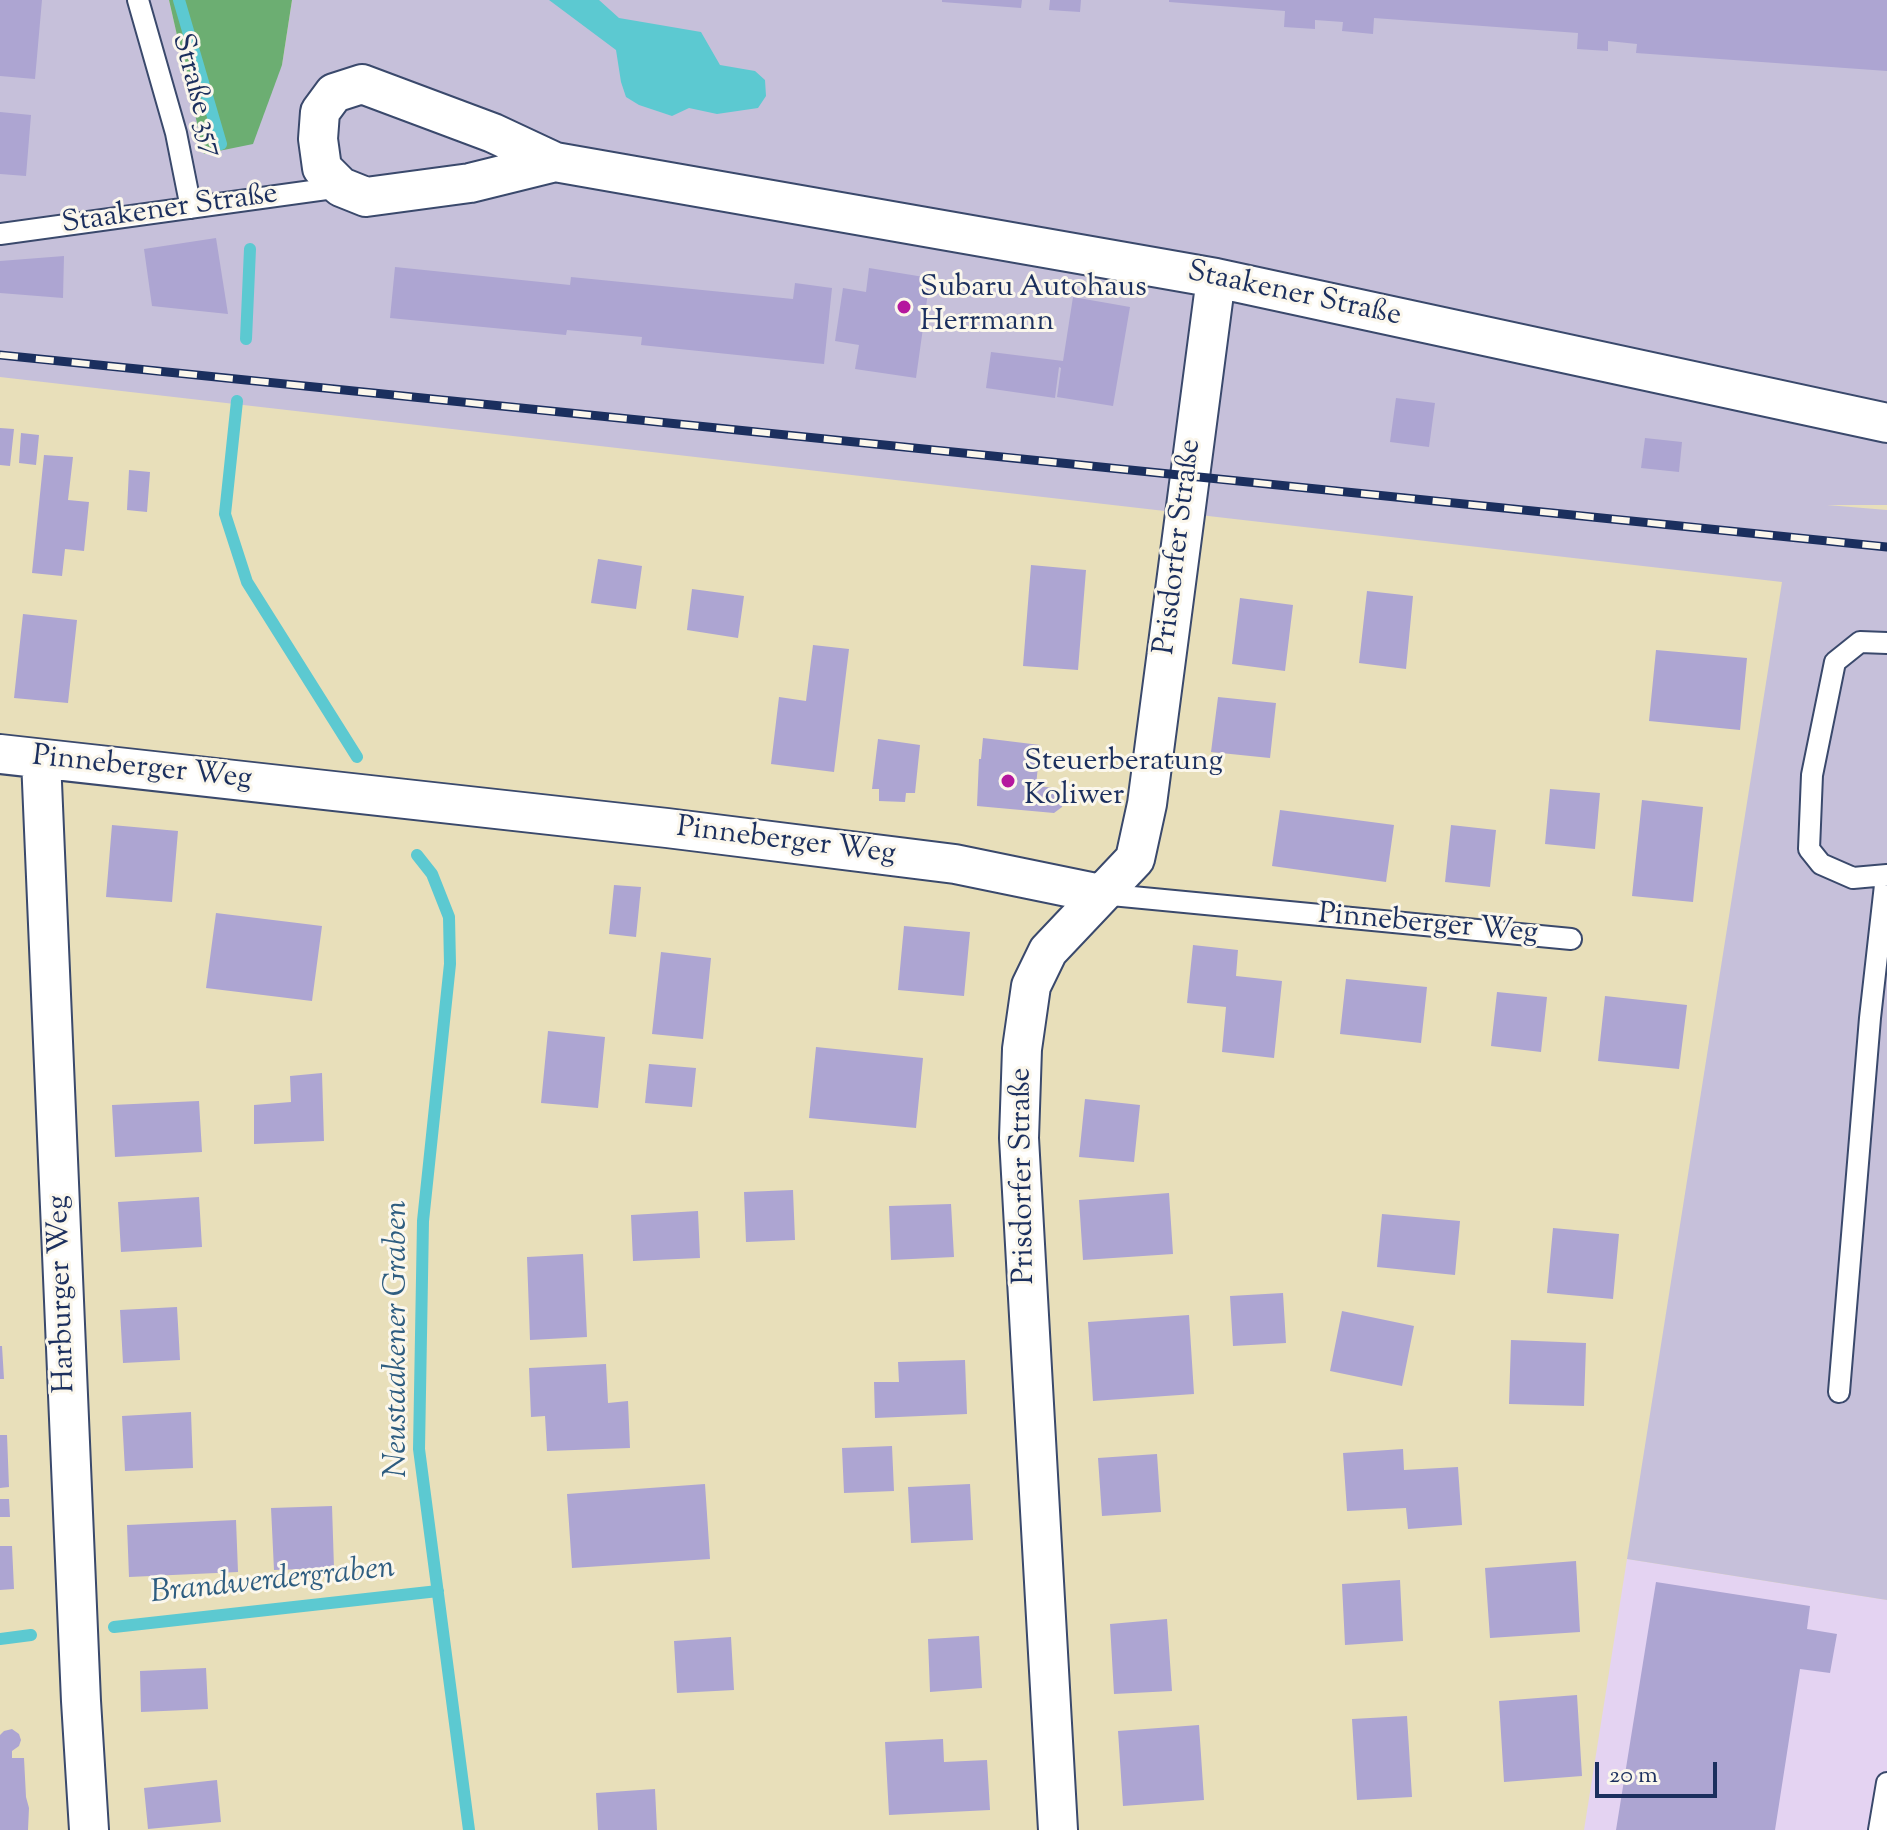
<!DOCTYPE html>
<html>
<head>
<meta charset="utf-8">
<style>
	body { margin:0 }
	#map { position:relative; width:1887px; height:1830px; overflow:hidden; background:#e8dfba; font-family:"Sorts Mill Goudy",serif }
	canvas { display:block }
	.scale { position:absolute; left:1595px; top:1762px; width:122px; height:36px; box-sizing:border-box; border:4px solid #1b2f5e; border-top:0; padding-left:10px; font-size:24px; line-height:28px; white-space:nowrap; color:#1b2f5e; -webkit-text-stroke:6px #fbf7ec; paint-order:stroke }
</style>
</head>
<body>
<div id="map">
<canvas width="1887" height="1830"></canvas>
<div class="scale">20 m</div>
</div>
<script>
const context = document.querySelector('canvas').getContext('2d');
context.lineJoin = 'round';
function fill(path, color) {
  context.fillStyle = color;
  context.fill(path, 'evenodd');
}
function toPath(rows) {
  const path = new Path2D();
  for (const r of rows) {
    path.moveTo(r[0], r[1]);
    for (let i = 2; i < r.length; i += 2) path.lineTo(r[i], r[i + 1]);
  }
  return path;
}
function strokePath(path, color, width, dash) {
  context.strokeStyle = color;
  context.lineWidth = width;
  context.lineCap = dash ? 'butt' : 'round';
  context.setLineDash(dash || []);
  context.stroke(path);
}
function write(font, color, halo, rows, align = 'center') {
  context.font = font + ' "Sorts Mill Goudy",serif';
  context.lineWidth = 6;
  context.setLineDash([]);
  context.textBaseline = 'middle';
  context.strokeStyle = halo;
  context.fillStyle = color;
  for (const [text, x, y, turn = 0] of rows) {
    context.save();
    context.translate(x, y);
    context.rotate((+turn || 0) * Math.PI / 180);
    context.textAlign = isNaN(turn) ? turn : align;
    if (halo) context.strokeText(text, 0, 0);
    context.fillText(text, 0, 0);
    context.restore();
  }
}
fill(toPath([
	[1627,1559,1887,1600,1887,1830,1584,1830]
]), '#e4d3f2');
fill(toPath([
	[0,0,169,0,204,153,282,65,292,0,1887,0,1887,505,1827,505,1887,510,1887,1600,1627,1559,1782,582,0,377]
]), '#c6c0da');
fill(toPath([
	[169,0,292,0,282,65,253,144,204,154]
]), '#6cae72');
fill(toPath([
	[549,0,599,0,619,18,701,32,720,65,755,71,765,80,766,96,758,108,717,114,689,108,672,116,639,105,626,97,621,82,616,50]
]), '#5cc9d1');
strokePath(toPath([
	[179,0,221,144],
	[246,339,250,249],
	[237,401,225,514,247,582,357,757],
	[417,855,432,874,449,917,450,964,423,1221,419,1449,469,1830],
	[114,1627,438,1591],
	[0,1639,31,1635]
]), '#5cc9d1', 12);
fill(toPath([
	[0,0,42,0,35,79,0,76],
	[942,0,1022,0,1021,8,942,2],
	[1050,0,1081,0,1080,12,1049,10],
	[1169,0,1887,0,1887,71,1636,53,1637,44,1608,41,1608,51,1577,49,1578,33,1374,18,1373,34,1342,31,1343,22,1315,20,1315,29,1284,27,1285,11,1169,2],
	[0,112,31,115,26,176,0,174],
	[216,238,228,314,152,306,144,249],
	[64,256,63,298,0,293,0,261],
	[395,267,570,285,571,277,793,299,795,283,832,288,824,364,641,345,642,337,567,330,566,335,390,318],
	[869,268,930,278,916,378,855,369,859,345,835,341,843,288,866,292],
	[1073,297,1130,307,1113,406,1057,397,1061,368,1059,367,1055,398,986,388,991,352,1063,361],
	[1396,398,1435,403,1429,447,1390,442],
	[0,428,14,429,10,466,0,465],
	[21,433,39,435,36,465,19,463],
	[1645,438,1682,442,1679,472,1641,468],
	[44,455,73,457,68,500,89,502,84,551,65,549,62,576,32,573],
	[129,470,150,472,147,512,127,510],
	[598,559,642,566,636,609,591,603],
	[1031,565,1086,570,1078,670,1023,666],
	[692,589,744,596,738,638,687,630],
	[1367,591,1413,596,1406,669,1359,663],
	[1240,598,1293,605,1285,671,1232,664],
	[23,614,77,620,68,703,14,698],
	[813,645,849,649,834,772,771,764,779,697,806,701],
	[1656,650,1747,658,1740,730,1649,721],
	[1218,697,1276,703,1270,758,1211,752],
	[983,738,1040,745,1036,786,1057,788,1064,796,1062,807,1054,813,977,806,979,759,981,759],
	[878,739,920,745,915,793,906,793,905,802,879,801,879,789,872,789],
	[1550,789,1600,793,1595,849,1545,844],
	[1642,800,1703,807,1693,902,1632,896],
	[1280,810,1394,825,1386,882,1272,866],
	[112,825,178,831,172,902,106,897],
	[1451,825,1496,830,1490,887,1445,882],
	[614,885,641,887,636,937,609,934],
	[216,913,322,926,312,1001,206,988],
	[904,926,970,932,964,996,898,990],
	[1193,945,1238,950,1236,976,1282,981,1274,1058,1222,1052,1226,1007,1187,1003],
	[661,952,711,958,703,1039,652,1034],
	[1346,979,1427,987,1421,1043,1340,1034],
	[1497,992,1547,997,1541,1052,1491,1046],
	[1605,996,1687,1005,1679,1069,1598,1061],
	[548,1031,605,1037,598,1108,541,1103],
	[816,1047,923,1058,916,1128,809,1118],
	[649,1064,696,1068,692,1107,645,1103],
	[322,1073,324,1141,254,1144,254,1105,291,1102,290,1076],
	[1085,1099,1140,1105,1134,1162,1079,1157],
	[199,1101,202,1152,115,1157,112,1105],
	[793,1190,795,1240,746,1242,744,1192],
	[1169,1193,1173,1254,1083,1260,1079,1200],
	[199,1197,202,1247,121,1252,118,1202],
	[951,1204,954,1257,891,1260,889,1206],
	[698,1211,700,1258,633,1261,631,1215],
	[1382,1214,1460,1221,1455,1275,1377,1267],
	[1553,1228,1619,1234,1613,1299,1547,1293],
	[583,1254,587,1337,530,1340,527,1257],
	[1283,1293,1286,1343,1233,1346,1230,1296],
	[177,1307,180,1360,123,1363,120,1310],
	[1342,1311,1414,1326,1402,1386,1330,1371],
	[1189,1315,1194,1394,1093,1401,1088,1322],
	[1511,1340,1586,1343,1584,1406,1509,1404],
	[0,1346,2,1346,4,1379,0,1379],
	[965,1360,967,1414,875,1418,874,1382,899,1382,898,1362],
	[606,1364,608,1403,628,1401,630,1448,547,1451,545,1416,531,1417,529,1368],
	[191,1412,193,1468,125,1471,122,1416],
	[0,1435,7,1435,9,1487,0,1488],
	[892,1446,894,1491,844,1493,842,1448],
	[1403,1449,1404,1470,1458,1467,1462,1525,1408,1529,1406,1508,1347,1511,1343,1453],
	[1157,1454,1161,1512,1102,1516,1098,1458],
	[705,1484,710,1559,572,1568,567,1494],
	[970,1484,973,1540,911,1543,908,1487],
	[0,1499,9,1499,10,1517,0,1517],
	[332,1506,334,1568,274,1570,271,1508],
	[236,1520,238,1572,129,1577,127,1525],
	[0,1546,12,1546,14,1589,0,1590],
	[1576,1561,1580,1632,1490,1638,1485,1568],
	[1400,1580,1403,1641,1345,1645,1342,1584],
	[1656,1582,1810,1606,1807,1629,1837,1634,1830,1673,1800,1669,1775,1830,1616,1830],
	[1167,1619,1172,1691,1114,1694,1110,1624],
	[979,1636,982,1688,930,1692,928,1639],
	[731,1637,734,1690,677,1693,674,1641],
	[206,1668,208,1709,141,1712,140,1671],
	[1577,1695,1582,1776,1504,1782,1499,1701],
	[1407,1716,1412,1797,1357,1800,1352,1719],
	[1199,1725,1204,1800,1123,1806,1118,1731],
	[12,1729,19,1734,21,1740,19,1746,12,1751,12,1758,24,1758,26,1797,29,1808,28,1830,0,1830,0,1735,4,1731],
	[943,1739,944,1762,987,1760,990,1810,889,1815,885,1742],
	[217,1780,221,1822,148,1829,144,1788],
	[655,1789,657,1830,598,1830,596,1793]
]), '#ada5d2');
const lane = toPath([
	[138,0,176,133,191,208],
	[0,234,341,187],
	[1887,643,1860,642,1835,662,1812,775,1809,849,1821,864,1853,878,1887,875],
	[1101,894,1571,939],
	[1839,1392,1870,1018,1886,876],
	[1879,1830,1887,1783]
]);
const street = toPath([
	[555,162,470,183,366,197,341,187,322,168,318,139,320,112,334,93,362,84,493,133,555,162,1216,278,1887,423],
	[0,754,667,828,955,864,1101,894],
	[41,759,81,1701,89,1830],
	[1058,1830,1019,1138,1022,1049,1031,986,1048,951,1135,859,1147,804,1216,278]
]);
strokePath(lane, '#3a496c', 24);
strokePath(street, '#3a496c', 42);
strokePath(lane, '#fff', 20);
strokePath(street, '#fff', 38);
const rail = toPath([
	[0,355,1887,547]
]);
strokePath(rail, '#1b2f5e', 9);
strokePath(rail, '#fbf7ec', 6, [18]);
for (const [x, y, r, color] of [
	[904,307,8,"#b5179e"],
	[1008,781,8,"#b5179e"]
]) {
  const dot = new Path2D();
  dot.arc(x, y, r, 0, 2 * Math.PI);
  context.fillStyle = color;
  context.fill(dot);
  strokePath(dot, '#fbf7ec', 3);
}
write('30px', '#1b2f5e', '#fbf7ec', [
	["Straße 357",195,96,75],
	["Staakener Straße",170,211,-8],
	["Staakener Straße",1294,296,12],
	["Prisdorfer Straße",1180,547,-83],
	["Pinneberger Weg",142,770,6],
	["Pinneberger Weg",786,843,7],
	["Pinneberger Weg",1428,926,5],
	["Prisdorfer Straße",1025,1176,-91],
	["Harburger Weg",64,1294,-92]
]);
write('30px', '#1b2f5e', '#fbf7ec', [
	["Subaru Autohaus",920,290],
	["Herrmann",920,324],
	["Steuerberatung",1024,764],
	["Koliwer",1024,798]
], 'left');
write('italic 32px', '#2e5d80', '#fbf7ec', [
	["Neustaakener Graben",400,1339,-90],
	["Brandwerdergraben",273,1583,-6]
]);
</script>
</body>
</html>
